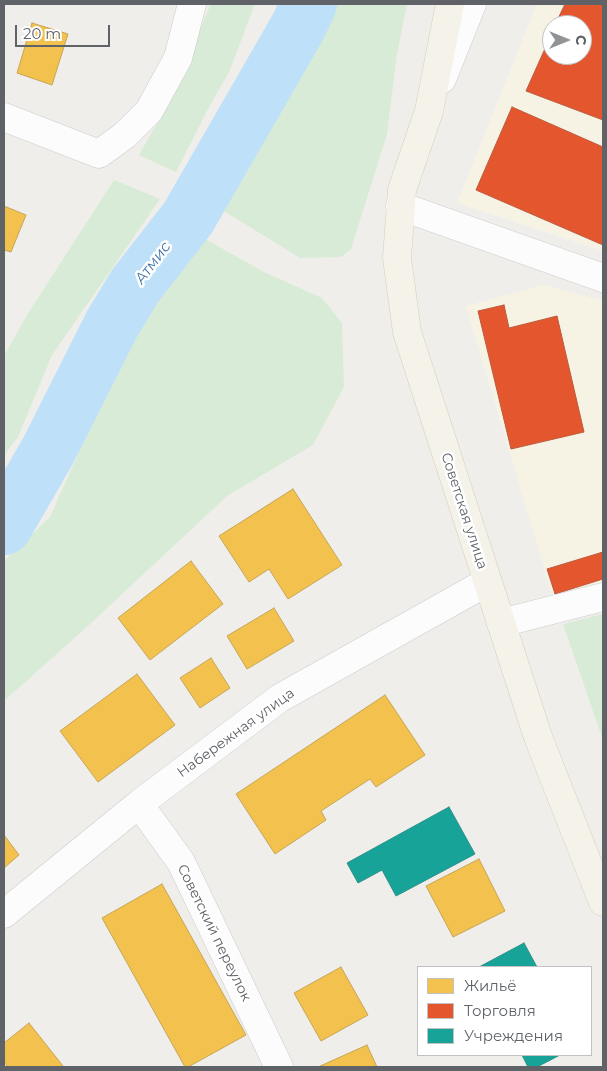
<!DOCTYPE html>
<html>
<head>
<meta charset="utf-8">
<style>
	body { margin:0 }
	#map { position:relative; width:607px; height:1071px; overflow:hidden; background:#efeeea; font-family:Montserrat,sans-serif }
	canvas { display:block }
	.frame { position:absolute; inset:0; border:5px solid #5f6368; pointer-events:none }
	.legend { position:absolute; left:417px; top:966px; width:175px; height:90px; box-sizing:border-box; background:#fff; border:1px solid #bfc1c3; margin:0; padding:6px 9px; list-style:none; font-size:15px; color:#5f6368 }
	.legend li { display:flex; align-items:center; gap:10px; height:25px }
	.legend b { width:25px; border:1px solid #bfc1c3 }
	.north { position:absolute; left:542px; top:15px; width:50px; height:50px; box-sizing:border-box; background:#fff; border:1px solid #bfc1c3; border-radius:50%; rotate:90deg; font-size:14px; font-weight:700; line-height:20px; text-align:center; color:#5f6368 }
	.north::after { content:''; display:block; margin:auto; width:18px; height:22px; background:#919496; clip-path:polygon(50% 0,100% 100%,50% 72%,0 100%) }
	.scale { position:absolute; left:15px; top:25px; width:95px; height:22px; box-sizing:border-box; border:2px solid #5f6368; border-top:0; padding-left:6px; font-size:15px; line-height:18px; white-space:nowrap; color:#5f6368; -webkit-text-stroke:4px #fff; paint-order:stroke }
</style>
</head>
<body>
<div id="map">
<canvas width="607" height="1071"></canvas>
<div class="frame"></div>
<ul class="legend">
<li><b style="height:14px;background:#f2c14e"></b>Жильё</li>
<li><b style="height:14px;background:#e4572e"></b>Торговля</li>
<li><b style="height:14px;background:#17a398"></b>Учреждения</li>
</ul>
<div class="north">С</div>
<div class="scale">20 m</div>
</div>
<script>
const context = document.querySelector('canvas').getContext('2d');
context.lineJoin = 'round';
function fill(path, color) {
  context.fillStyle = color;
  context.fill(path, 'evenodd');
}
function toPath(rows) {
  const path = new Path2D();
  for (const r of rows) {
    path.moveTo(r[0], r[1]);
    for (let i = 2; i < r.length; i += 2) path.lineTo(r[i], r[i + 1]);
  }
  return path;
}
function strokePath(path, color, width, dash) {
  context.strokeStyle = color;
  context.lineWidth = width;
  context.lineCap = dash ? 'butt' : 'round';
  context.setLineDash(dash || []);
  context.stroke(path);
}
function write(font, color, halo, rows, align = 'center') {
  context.font = font + ' Montserrat,sans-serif';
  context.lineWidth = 5;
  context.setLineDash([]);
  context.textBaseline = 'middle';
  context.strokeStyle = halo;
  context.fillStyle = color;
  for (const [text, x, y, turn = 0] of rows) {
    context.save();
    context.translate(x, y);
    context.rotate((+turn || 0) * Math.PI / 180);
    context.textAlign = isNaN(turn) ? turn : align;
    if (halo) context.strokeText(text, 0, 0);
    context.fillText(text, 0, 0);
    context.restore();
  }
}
fill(toPath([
	[537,4,603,4,603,251,457,203],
	[552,25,582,25,582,55,552,55],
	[544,285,603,301,603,582,552,595,466,306]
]), '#f7f3e4');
fill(toPath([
	[211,4,255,4,229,72,209,107,176,172,139,155,167,106],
	[328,4,407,4,397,54,387,134,351,249,341,257,300,258,219,208,247,148,281,91,315,41],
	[114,180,160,199,52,355,18,437,4,455,4,356,27,315],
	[191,231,264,272,322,298,342,323,344,387,313,445,227,496,90,624,4,701,4,561,50,517,155,281],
	[603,614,603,740,563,624]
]), '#d8ebd6');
const homes = toPath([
	[32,23,68,34,52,85,17,73,32,23],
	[4,206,26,215,11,252,4,250,4,206],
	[293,489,342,565,288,599,269,569,249,582,219,536,293,489],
	[191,561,223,604,150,660,118,618,191,561],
	[274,608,294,641,247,669,227,636,274,608],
	[211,658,230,688,200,708,180,678,211,658],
	[137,674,175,725,98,782,60,731,137,674],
	[385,695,425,755,376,787,370,779,321,811,326,820,275,854,236,794,385,695],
	[4,835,19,855,4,868,4,835],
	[479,859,505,911,453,937,426,886,479,859],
	[162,884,246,1035,188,1067,185,1067,102,918,162,884],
	[341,967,368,1015,321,1041,294,993,341,967],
	[29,1023,63,1066,61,1067,8,1067,4,1062,4,1043,29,1023],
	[367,1045,377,1067,318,1067,367,1045]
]);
fill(homes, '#f2c14e');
strokePath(homes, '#c6a556', 1);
const shops = toPath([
	[565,4,603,4,603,120,526,91,552,33,552,55,582,55,582,25,555,25,565,4],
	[512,107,603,147,603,245,476,190,512,107],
	[504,305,509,328,557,316,584,432,511,449,478,311,504,305],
	[603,552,603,579,555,594,547,569,603,552]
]);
fill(shops, '#e4572e');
strokePath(shops, '#bc5b3f', 1);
const public = toPath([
	[449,807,475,854,396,896,382,870,358,883,347,863,449,807],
	[524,943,537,967,479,967,524,943],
	[522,1055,560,1055,537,1067,528,1067,522,1055]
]);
fill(public, '#17a398');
strokePath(public, '#2d908a', 1);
strokePath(toPath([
	[4,527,48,451,112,324,135,286,188,218,298,27,309,4]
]), '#bfe0f9', 56);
const minor = toPath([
	[442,79,472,4],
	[4,117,99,154,125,135,149,111,178,58,192,4],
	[400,206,603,278],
	[501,623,603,597],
	[139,804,181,862,279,1067],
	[4,914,139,804,280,698,487,582]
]);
const major = toPath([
	[450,4,429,111,402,190,397,258,407,332,538,737,603,902]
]);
strokePath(minor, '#cbcccc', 29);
strokePath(major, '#d7ceb8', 29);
strokePath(minor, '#fdfcfc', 28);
strokePath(major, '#f4f2e9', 28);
write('14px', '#5f6368', '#fff', [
	["Советская улица",464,511,72],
	["Набережная улица",236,733,-36],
	["Советский переулок",214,933,64]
]);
write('italic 15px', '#4174aa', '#fff', [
	["Атмис",153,263,-53]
]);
</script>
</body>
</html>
